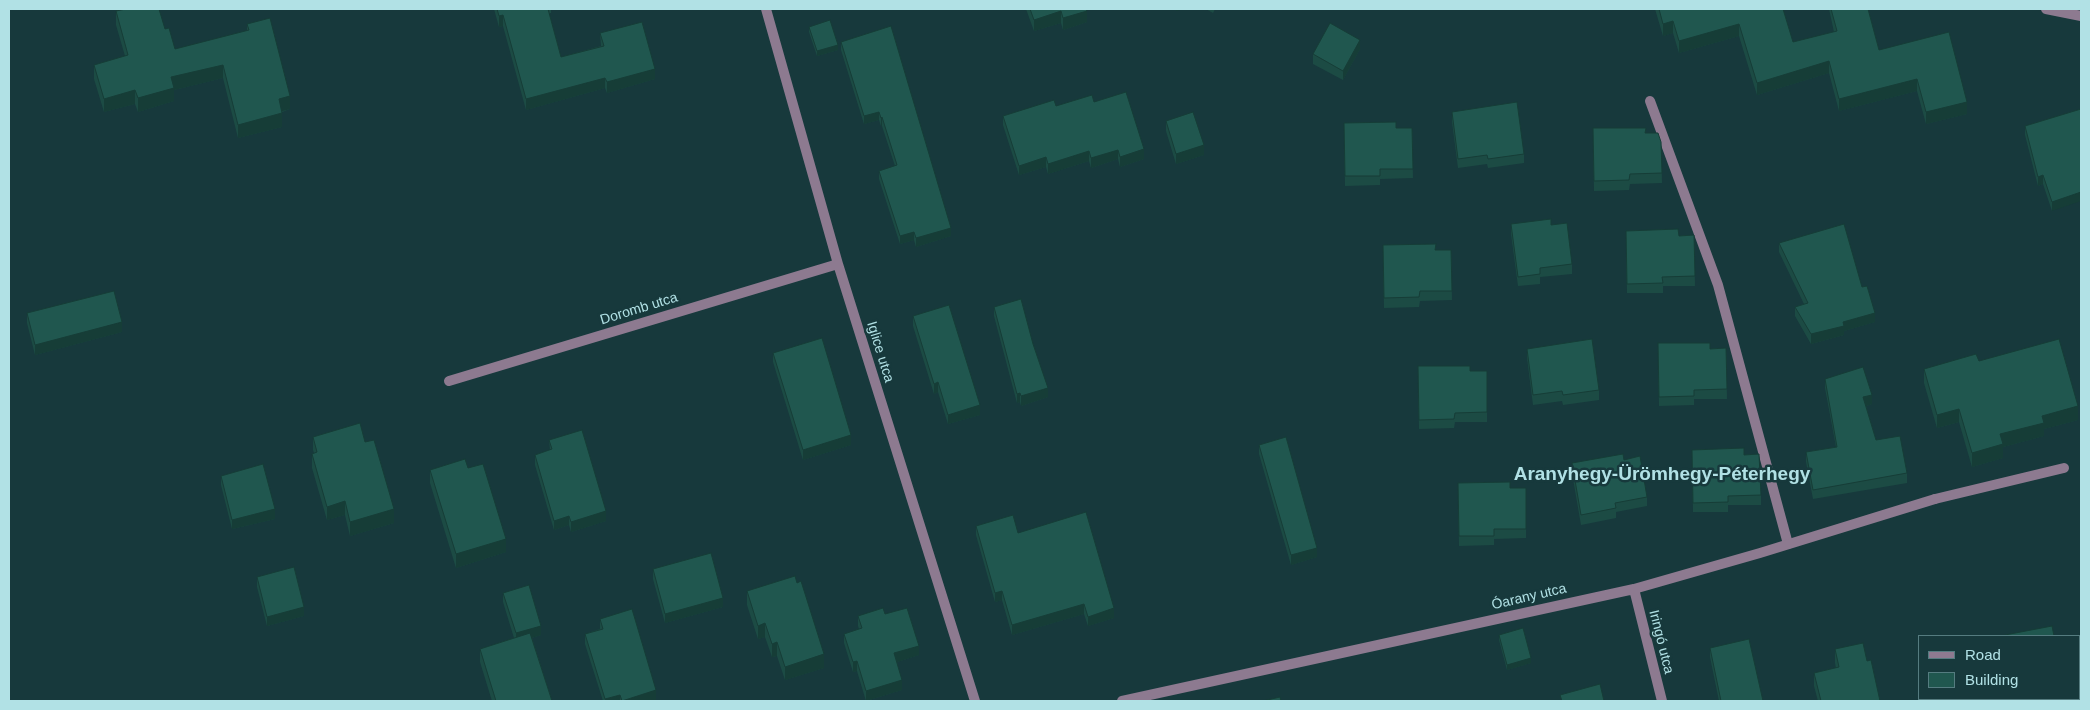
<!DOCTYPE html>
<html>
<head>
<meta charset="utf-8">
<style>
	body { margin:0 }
	#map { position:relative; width:2090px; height:710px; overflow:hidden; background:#17393c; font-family:Helvetica,sans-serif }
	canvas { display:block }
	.frame { position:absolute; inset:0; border:10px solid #b1e1e5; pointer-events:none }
	.legend { position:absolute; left:1918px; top:635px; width:162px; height:65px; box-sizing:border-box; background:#17393c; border:1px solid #557c80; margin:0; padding:6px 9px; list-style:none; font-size:15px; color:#b1e1e5 }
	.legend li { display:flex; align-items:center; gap:10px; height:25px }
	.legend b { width:25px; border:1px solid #557c80 }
</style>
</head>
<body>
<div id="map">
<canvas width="2090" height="710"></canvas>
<div class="frame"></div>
<ul class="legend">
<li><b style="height:6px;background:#8d7a90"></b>Road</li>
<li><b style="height:14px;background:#20574f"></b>Building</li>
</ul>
</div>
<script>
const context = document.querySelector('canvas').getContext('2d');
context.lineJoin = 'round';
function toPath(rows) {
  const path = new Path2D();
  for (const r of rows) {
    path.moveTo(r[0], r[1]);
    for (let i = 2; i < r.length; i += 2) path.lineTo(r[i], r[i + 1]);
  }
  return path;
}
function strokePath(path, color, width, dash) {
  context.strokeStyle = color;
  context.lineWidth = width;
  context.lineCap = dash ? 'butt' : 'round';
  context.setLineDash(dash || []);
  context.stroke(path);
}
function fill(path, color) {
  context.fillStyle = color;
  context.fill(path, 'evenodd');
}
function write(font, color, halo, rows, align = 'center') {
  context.font = font + ' Helvetica,sans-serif';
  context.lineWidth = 5;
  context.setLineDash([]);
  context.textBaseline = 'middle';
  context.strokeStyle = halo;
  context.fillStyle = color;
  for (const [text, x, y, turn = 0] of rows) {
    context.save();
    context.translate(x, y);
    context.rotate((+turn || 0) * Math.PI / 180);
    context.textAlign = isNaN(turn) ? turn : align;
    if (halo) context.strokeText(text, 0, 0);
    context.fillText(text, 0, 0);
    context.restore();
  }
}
strokePath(toPath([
	[1650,101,1718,285,1788,544],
	[1935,499,2064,468]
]), '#8d7a90', 10);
strokePath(toPath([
	[766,9,838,264,975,701],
	[2046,9,2081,16],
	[449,381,838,264],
	[1634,589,1662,701],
	[1122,701,1634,589,1760,553,1935,499]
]), '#8d7a90', 10);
fill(toPath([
	[494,9,551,9,551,13,549,13,561,57,601,46,600,33,655,79,607,93,605,88,526,110,503,26,499,27],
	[1026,9,1086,9,1087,22,1063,30,1061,23,1034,31],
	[1206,9,1215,9,1213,13],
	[1655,9,1783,9,1793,42,1834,32,1829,9,1868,9,1879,50,1967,114,1926,124,1917,91,1839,111,1829,73,1757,95,1739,36,1679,53,1673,33,1663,36],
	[116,11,165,29,175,49,247,31,247,24,290,109,282,112,282,127,238,138,223,78,174,90,174,101,138,112,135,104,104,112,94,79,94,65,125,56,116,25],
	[809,27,838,50,817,56,809,32],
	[841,42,951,236,916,247,914,240,900,244,879,179,879,171,895,166,882,126,881,126,879,120,864,124,841,50],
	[1360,49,1343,80,1313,64,1313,54],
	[1094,102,1144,159,1120,167,1118,159,1091,168,1089,161,1048,174,1046,167,1019,175,1003,125,1003,116,1056,106],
	[2081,109,2052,211,2043,184,2038,186,2025,135,2025,126],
	[1452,112,1524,154,1524,163,1488,168,1487,164,1458,168,1452,122],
	[1166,121,1204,155,1176,164,1166,131],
	[1344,123,1396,128,1412,128,1413,178,1380,179,1380,185,1345,186],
	[1593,128,1646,133,1661,142,1662,183,1630,184,1629,190,1594,191],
	[1511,224,1572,264,1572,274,1540,277,1540,284,1518,286,1511,234],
	[1626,231,1679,236,1694,235,1695,286,1663,286,1663,293,1627,293],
	[1779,243,1862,287,1875,322,1844,331,1844,335,1811,344,1795,316,1795,307,1804,304,1779,252],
	[1383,245,1436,250,1451,250,1452,300,1420,301,1419,307,1384,308],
	[994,307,1048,397,1021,406,1020,402,1017,403,994,316],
	[27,313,122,332,35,355,27,323],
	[913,316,980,415,948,424,938,392,934,394,913,326],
	[1658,343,1710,349,1726,348,1727,399,1694,399,1694,405,1659,406],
	[1527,349,1599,390,1599,400,1563,405,1562,401,1533,405,1527,358],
	[773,353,851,445,803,460,773,362],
	[1979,361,2078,420,2044,429,2044,436,2003,447,2003,458,1972,467,1959,422,1937,428,1924,383,1924,369],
	[1418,366,1470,371,1487,371,1487,422,1455,422,1454,428,1419,429],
	[1825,379,1872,404,1866,406,1876,440,1907,473,1907,483,1813,499,1806,462,1806,452,1836,447,1825,388],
	[313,437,365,442,394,523,350,536,345,515,327,520,312,468,312,454,314,453,313,450],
	[549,440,606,521,571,532,569,525,554,530,535,465,535,455,550,450],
	[1259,445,1317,557,1291,565,1259,454],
	[1692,450,1744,455,1761,495,1761,505,1728,505,1728,512,1693,512],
	[1624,460,1647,497,1647,506,1616,512,1616,518,1581,525,1572,473,1572,463],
	[468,468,506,552,456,568,430,483,430,470],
	[221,476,275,519,232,529,221,485],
	[1458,483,1510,488,1526,488,1526,538,1494,539,1494,545,1459,546],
	[976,526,1018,533,1114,618,1088,626,1084,614,1012,635,1002,600,995,602,976,535],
	[653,569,723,607,665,623,653,579],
	[257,577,304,616,267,626,257,587],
	[747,591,824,668,785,680,777,656,772,657,765,637,758,639,747,605],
	[503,593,541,635,532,638,552,701,492,701,480,662,480,649,514,638,503,602],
	[885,614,919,655,897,662,902,690,866,701,857,671,853,672,844,643,844,634,859,629,858,626,858,616],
	[600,619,656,700,652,701,603,701,585,644,585,634,600,629],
	[1499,635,1531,663,1507,670,1499,640],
	[1710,648,1763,701,1719,701,1710,657],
	[1835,649,1867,661,1880,701,1818,701,1814,686,1814,673,1836,668,1835,663]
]), '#1c4b44');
fill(toPath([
	[1176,9,1184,9,1176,11],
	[1061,11,1061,23,1034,31,1034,20],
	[1087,11,1087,22,1063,30,1063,18],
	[503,15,503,26,499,27,499,16],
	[1673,21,1673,33,1663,36,1663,24],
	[1739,24,1739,36,1679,53,1679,41],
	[1360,40,1360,49,1343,80,1343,71],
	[838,45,838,50,817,56,817,51],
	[1829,61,1829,73,1757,95,1757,83],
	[223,65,223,78,174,90,174,101,138,112,138,98,171,77],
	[655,69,655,79,607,93,607,82],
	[605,78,605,88,526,110,526,99],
	[1917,79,1917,91,1839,111,1839,99],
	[135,90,135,104,104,112,104,99],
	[290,96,290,109,279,112,279,99],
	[1967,102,1967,114,1926,124,1926,112],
	[879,112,879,120,864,124,864,116],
	[282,113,282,127,238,138,238,125],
	[882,117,882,126,881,126,881,118],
	[1204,145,1204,155,1176,164,1176,154],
	[1144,149,1144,159,1120,167,1120,157],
	[1118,150,1118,159,1091,168,1091,158],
	[1089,151,1089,161,1048,174,1048,164],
	[1046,157,1046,167,1019,175,1019,166],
	[2043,175,2043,184,2038,186,2038,177],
	[2081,192,2081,201,2052,211,2052,202],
	[951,228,951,236,916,247,916,238],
	[914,232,914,240,900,244,900,236],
	[1875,313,1875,322,1844,331,1844,335,1811,344,1811,334,1843,322],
	[122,322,122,332,35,355,35,345],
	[938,382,938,392,934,394,934,384],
	[1048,388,1048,397,1021,406,1021,396],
	[1020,393,1020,402,1017,403,1017,394],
	[1872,395,1872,404,1863,407,1863,397],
	[980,405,980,415,948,424,948,415],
	[2078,406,2078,420,2044,429,2044,436,2003,447,2003,458,1972,467,1972,453,2000,434,2042,416],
	[1959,409,1959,422,1937,428,1937,415],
	[851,435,851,445,803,460,803,450],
	[345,501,345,515,327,520,327,507],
	[275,509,275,519,232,529,232,520],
	[394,509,394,523,350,536,350,522],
	[606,511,606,521,571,532,571,522],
	[569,516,569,525,554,530,554,521],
	[506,539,506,552,456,568,456,554],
	[1317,548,1317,557,1291,565,1291,555],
	[1002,591,1002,600,995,602,995,593],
	[723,598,723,607,665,623,665,614],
	[1084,604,1084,614,1012,635,1012,625],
	[304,607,304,616,267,626,267,617],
	[1114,608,1114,618,1088,626,1088,617],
	[765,623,765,637,758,639,758,626],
	[541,626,541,635,516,643,516,633],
	[777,642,777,656,772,657,772,644],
	[919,646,919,655,894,663,894,653],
	[824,654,824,668,785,680,785,667],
	[1531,658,1531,663,1507,670,1507,665],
	[857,661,857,671,853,672,853,662],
	[902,680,902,690,866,701,866,691],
	[656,690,656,700,652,701,622,701],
	[620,695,620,701,605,701,605,699],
	[2019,699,2066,699,2054,701,2019,701]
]), '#163d37');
const building = toPath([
	[126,9,159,9,165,29,169,28,175,49,249,30,247,24,270,18,290,96,279,99,282,113,238,125,223,65,171,77,174,88,138,98,135,90,104,99,94,65,128,55,116,11,126,9],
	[497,9,548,9,561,57,604,46,600,33,642,22,655,69,607,82,605,78,526,99,503,15,499,16,497,9],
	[1030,9,1086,9,1087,11,1063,18,1061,11,1034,20,1030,9],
	[1659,9,1783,9,1793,42,1837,31,1831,9,1868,9,1879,50,1949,32,1967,102,1926,112,1917,79,1839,99,1829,61,1757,83,1739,24,1679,41,1673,21,1663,24,1659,9],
	[830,20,838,45,817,51,809,27,830,20],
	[1330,23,1360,40,1343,71,1313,54,1330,23],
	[891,26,951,228,916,238,914,232,900,236,879,171,897,165,882,117,881,118,879,112,864,116,841,42,891,26],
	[1126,92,1144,149,1120,157,1118,150,1091,158,1089,151,1048,164,1046,157,1019,166,1003,116,1054,100,1056,106,1092,95,1094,102,1126,92],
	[1517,102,1524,154,1488,159,1487,155,1458,159,1452,112,1517,102],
	[2081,109,2081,192,2052,202,2043,175,2038,177,2025,126,2081,109],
	[1193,112,1204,145,1176,154,1166,121,1193,112],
	[1396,122,1396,128,1412,128,1413,169,1380,169,1380,176,1345,176,1344,123,1396,122],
	[1593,128,1646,128,1645,133,1658,133,1661,142,1662,173,1630,174,1629,180,1594,181,1593,128],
	[1551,219,1551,225,1567,223,1572,264,1540,268,1540,274,1518,277,1511,224,1551,219],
	[1844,224,1862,287,1867,286,1875,313,1843,322,1844,326,1811,334,1795,307,1808,303,1779,243,1844,224],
	[1678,229,1679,236,1694,235,1695,276,1662,277,1663,283,1627,284,1626,231,1678,229],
	[1436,244,1435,250,1451,250,1452,291,1420,291,1419,297,1384,298,1383,245,1436,244],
	[114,291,122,322,35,345,27,313,114,291],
	[1021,299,1033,344,1048,388,1021,396,1020,393,1017,394,994,307,1021,299],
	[949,305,980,405,948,415,938,382,934,384,913,316,949,305],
	[822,338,851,435,803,450,773,353,822,338],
	[1592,339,1599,390,1563,395,1562,391,1533,395,1527,349,1592,339],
	[2059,339,2078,406,2042,416,2044,423,2000,434,2003,444,1972,453,1959,409,1937,415,1924,369,1976,354,1979,361,2059,339],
	[1658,343,1710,343,1710,349,1726,348,1727,389,1694,390,1694,396,1659,397,1658,343],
	[1418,366,1470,366,1470,371,1487,371,1487,412,1455,413,1454,419,1419,420,1418,366],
	[1863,367,1872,395,1863,397,1876,440,1900,436,1907,473,1813,490,1806,452,1837,447,1825,379,1863,367],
	[360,423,365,442,374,440,394,509,350,522,345,501,327,507,312,454,317,452,313,437,360,423],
	[582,430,606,511,571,522,569,516,554,521,535,455,552,449,549,440,582,430],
	[1286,437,1317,548,1291,555,1259,445,1286,437],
	[1744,448,1744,455,1759,454,1761,495,1728,496,1728,502,1693,503,1692,450,1744,448],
	[1623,454,1624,460,1640,456,1647,497,1615,503,1616,508,1581,515,1572,463,1623,454],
	[465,459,468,468,483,464,506,539,456,554,430,470,465,459],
	[263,464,275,509,232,520,221,476,263,464],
	[1510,482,1510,488,1526,488,1526,529,1494,529,1494,536,1459,536,1458,483,1510,482],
	[1086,512,1114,608,1088,617,1084,604,1012,625,1002,591,995,593,976,526,1013,515,1018,533,1086,512],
	[711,553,723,598,665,614,653,569,711,553],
	[294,567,304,607,267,617,257,577,294,567],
	[795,576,797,583,801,581,824,654,785,667,777,642,772,644,765,623,758,626,747,591,795,576],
	[529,585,541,626,516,633,503,593,529,585],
	[883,608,885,614,907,608,919,646,894,653,902,680,866,691,857,661,853,662,844,634,862,628,858,616,883,608],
	[632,609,656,690,622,701,620,695,605,699,585,634,603,629,600,619,632,609],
	[2052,626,2054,636,2005,636,2005,635,2052,626],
	[1523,628,1531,658,1507,665,1499,635,1523,628],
	[530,633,552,701,496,701,480,649,530,633],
	[1749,639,1763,701,1721,701,1710,648,1749,639],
	[1863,643,1867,661,1871,660,1880,701,1821,701,1814,673,1839,667,1835,649,1863,643],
	[1600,684,1604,701,1562,701,1560,695,1600,684],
	[1280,697,1281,701,1263,701,1280,697]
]);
fill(building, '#20574f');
strokePath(building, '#163d37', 1);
write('14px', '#b1e1e5', '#17393c', [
	["Doromb utca",639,309,-17],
	["Iglice utca",880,352,73],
	["Óarany utca",1529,597,-13],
	["Iringó utca",1661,642,76]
]);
write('bold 19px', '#b1e1e5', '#17393c', [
	["Aranyhegy-Ürömhegy-Péterhegy",1662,475]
]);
</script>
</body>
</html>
